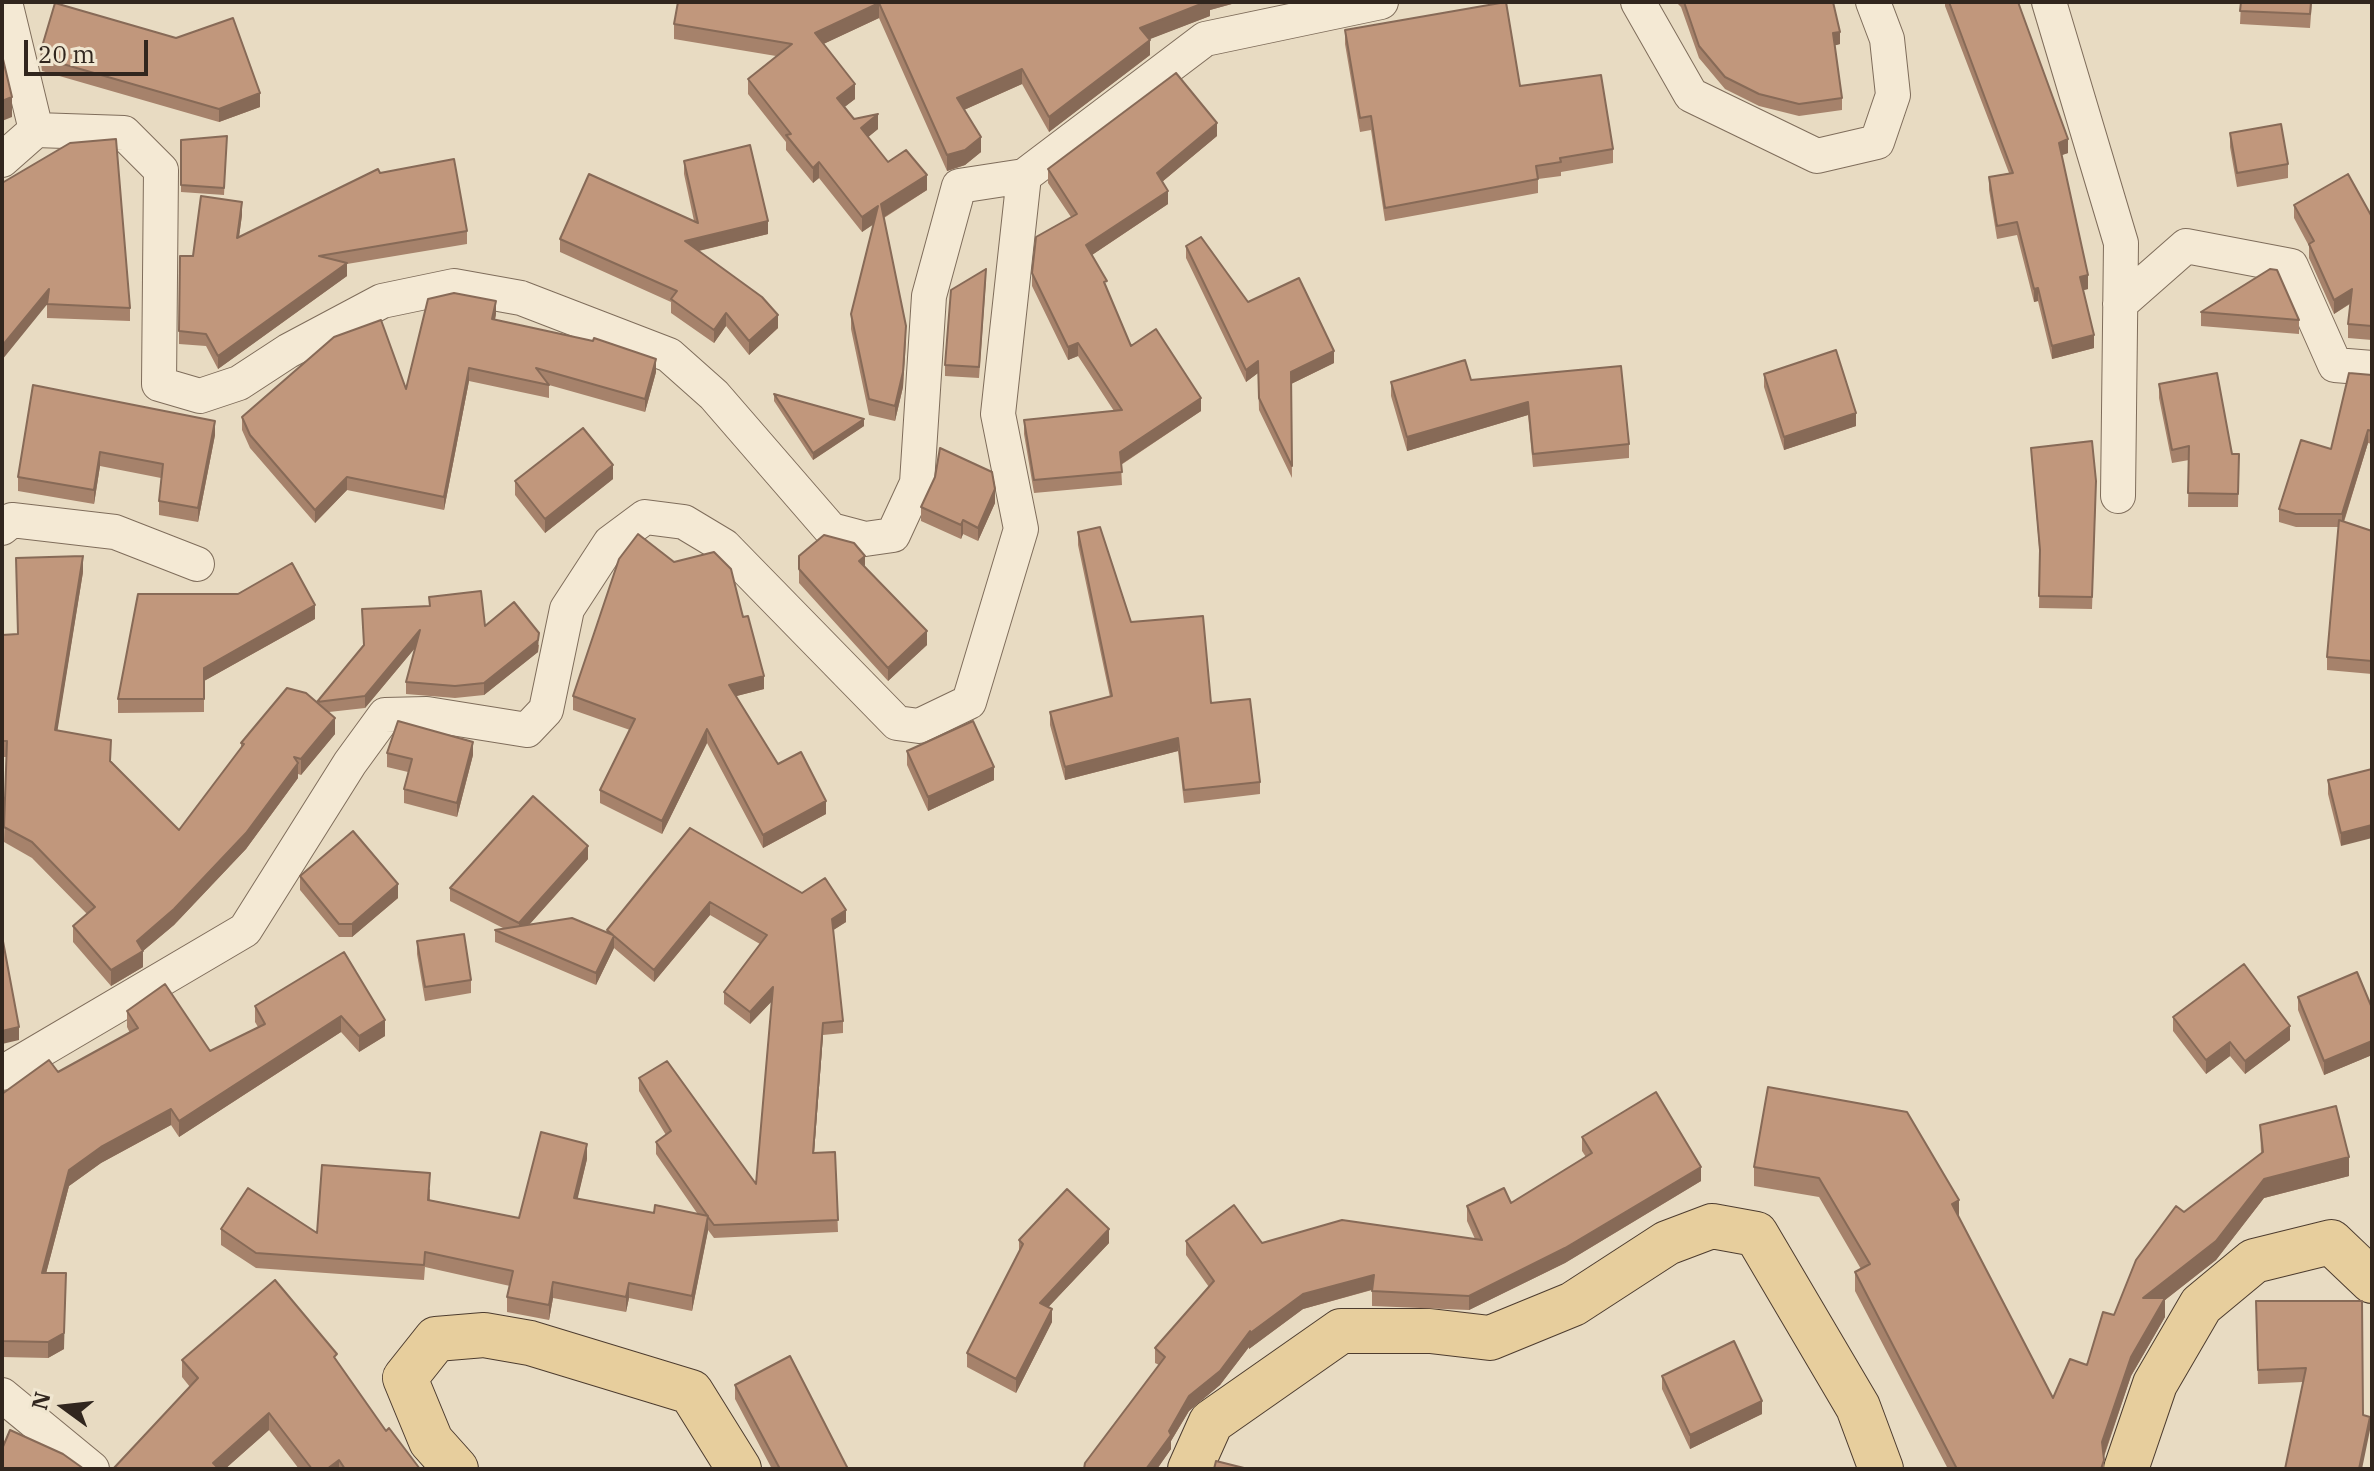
<!DOCTYPE html>
<html>
<head>
<meta charset="utf-8">
<style>
	body { margin:0 }
	#map { position:relative; width:2374px; height:1471px; overflow:hidden; background:#e8dbc2; font-family:"IBM Plex Serif",serif }
	canvas { display:block }
	.frame { position:absolute; inset:0; border:4px solid #31261e; pointer-events:none }
	.north { position:absolute; left:24px; top:1367px; width:80px; height:80px; -webkit-text-stroke:6px #f0e6d0; paint-order:stroke; rotate:285deg; font-size:22px; font-weight:700; line-height:32px; text-align:center; color:#31261e }
	.north::after { content:''; display:block; margin:auto; width:28px; height:36px; background:#31261e; clip-path:polygon(50% 0,100% 100%,50% 72%,0 100%) }
	.scale { position:absolute; left:24px; top:40px; width:124px; height:36px; box-sizing:border-box; border:4px solid #31261e; border-top:0; padding-left:10px; font-size:24px; line-height:28px; white-space:nowrap; color:#31261e; -webkit-text-stroke:6px #f0e6d0; paint-order:stroke }
</style>
</head>
<body>
<div id="map">
<canvas width="2374" height="1471"></canvas>
<div class="frame"></div>
<div class="north">N</div>
<div class="scale">20 m</div>
</div>
<script>
const context = document.querySelector('canvas').getContext('2d');
context.lineJoin = 'round';
function toPath(rows) {
  const path = new Path2D();
  for (const r of rows) {
    path.moveTo(r[0], r[1]);
    for (let i = 2; i < r.length; i += 2) path.lineTo(r[i], r[i + 1]);
  }
  return path;
}
function strokePath(path, color, width, dash) {
  context.strokeStyle = color;
  context.lineWidth = width;
  context.lineCap = dash ? 'butt' : 'round';
  context.setLineDash(dash || []);
  context.stroke(path);
}
function fill(path, color) {
  context.fillStyle = color;
  context.fill(path, 'evenodd');
}
const street = toPath([
	[5,2,36,130],
	[1638,2,1691,95,1817,156,1877,142,1893,95,1887,39,1873,2],
	[2049,2,2121,243,2118,496],
	[2,160,36,130,124,133,161,170,159,384,200,396,239,383,288,351,382,301,454,286,521,298,669,355,714,395,831,530,865,539,893,535,917,483,929,296,959,186,1024,176,1205,39,1381,2],
	[2120,304,2186,246,2291,266,2335,365,2372,368],
	[2,528,12,520,115,532,197,564],
	[2,1073,245,930,350,763,385,715,427,714,527,730,546,710,567,609,610,543,645,517,684,522,724,546,897,723,919,726,969,702,1021,529,998,414,1024,176],
	[2,1395,92,1469]
]);
const primary = toPath([
	[456,1469,431,1441,405,1378,436,1339,484,1335,530,1343,691,1392,739,1469],
	[1190,1469,1211,1422,1341,1331,1430,1331,1490,1338,1573,1304,1667,1243,1712,1226,1756,1234,1858,1407,1881,1469],
	[2126,1469,2155,1384,2201,1305,2254,1261,2331,1242,2372,1281]
]);
strokePath(street, '#7f6d5b', 36);
strokePath(primary, '#4d3c2f', 46);
strokePath(street, '#f4e9d4', 34);
strokePath(primary, '#e7ce9d', 44);
fill(toPath([
	[678,2,1239,2,1210,10,1210,16,1149,39,1150,55,1049,132,1022,84,964,110,981,152,965,165,947,171,879,18,823,44,855,99,844,107,854,119,878,129,868,137,888,162,927,190,884,218,906,341,903,387,895,421,869,415,851,329,851,314,874,224,862,232,819,178,813,183,786,150,786,142,748,94,748,79,776,56,674,39,674,24],
	[1676,2,1833,2,1840,44,1835,45,1842,98,1842,110,1799,116,1759,106,1725,89,1699,58,1681,7],
	[1945,2,2018,2,2068,153,2062,155,2088,289,2083,290,2094,348,2052,359,2038,301,2034,302,2017,235,1997,239,1989,190,1989,177,2009,173,1945,6],
	[2241,2,2312,2,2310,28,2240,24],
	[1345,30,1520,86,1613,149,1613,163,1561,172,1561,176,1538,179,1538,193,1385,221,1371,130,1360,132,1345,44],
	[41,50,260,107,219,122,42,71,41,64],
	[2230,133,2288,164,2288,178,2237,187,2230,147],
	[227,136,224,195,181,192,181,140],
	[1217,136,1162,182,1168,204,1092,255,1131,346,1201,411,1121,465,1122,485,1034,493,1024,434,1024,420,1114,411,1078,356,1068,360,1032,286,1032,273,1071,217,1048,183,1048,169],
	[684,161,768,234,699,251,778,328,749,355,726,326,714,343,671,313,671,302,560,252,560,239,694,221,684,174],
	[380,173,467,231,467,244,347,264,347,276,218,369,206,346,179,344,179,331,193,256,242,215,239,237],
	[2,183,130,308,130,321,47,318,47,306],
	[2294,205,2372,217,2372,340,2348,338,2348,324,2350,304,2334,314,2309,258,2309,246,2294,218],
	[1186,246,1248,302,1334,363,1291,384,1292,478,1259,410,1258,373,1246,382,1186,258],
	[986,280,979,378,945,376,945,365],
	[2201,312,2299,320,2299,334,2201,326],
	[496,314,495,320,656,372,645,412,549,385,549,398,469,381,444,510,347,490,315,523,250,448,242,430,242,417,406,389],
	[1764,374,1856,426,1784,450,1764,387],
	[2372,375,2372,444,2368,443,2344,522,2372,531,2372,674,2327,670,2327,657,2339,527,2296,527,2279,522,2279,509,2331,449],
	[1471,380,1629,444,1629,458,1533,467,1528,415,1407,451,1391,396,1391,382],
	[2159,384,2232,454,2239,454,2238,507,2188,507,2189,460,2172,463,2159,398],
	[33,385,215,435,198,522,159,515,159,501,161,478,100,466,94,504,18,491,18,477],
	[774,394,864,426,813,460,774,401],
	[2031,448,2096,493,2092,609,2039,608,2040,559],
	[613,479,545,533,515,495,515,481],
	[995,503,978,541,963,534,961,539,921,521,921,507],
	[1078,532,1131,622,1211,703,1260,782,1260,794,1184,803,1178,751,1065,780,1050,725,1050,712,1110,697,1078,545],
	[799,556,865,567,927,645,888,681,799,583],
	[83,572,57,730,111,761,179,830,241,748,241,743,317,702,429,606,429,597,485,626,539,645,538,652,484,695,455,698,406,694,406,682,415,648,365,708,329,712,335,734,301,775,298,774,298,778,246,849,174,925,143,951,143,967,111,986,73,942,73,926,87,914,32,858,4,842,6,757,2,757,2,635,18,634],
	[743,617,764,689,736,696,778,764,826,814,763,848,707,743,662,834,600,803,600,790,630,730,573,710,573,696],
	[315,619,204,681,204,712,118,713,118,699],
	[907,751,994,780,928,811,907,765],
	[387,753,473,755,457,817,404,803,404,789,408,772,387,767],
	[2372,769,2341,846,2328,794,2328,780],
	[690,828,846,922,833,930,843,1021,843,1033,823,1035,814,1153,835,1152,838,1232,714,1238,708,1230,692,1311,629,1298,626,1312,553,1298,549,1320,507,1312,507,1297,510,1286,425,1267,424,1280,256,1268,221,1245,221,1229,317,1233,430,1189,430,1200,519,1218,587,1159,577,1199,654,1213,697,1213,656,1154,656,1142,666,1135,639,1091,639,1078,756,1184,772,1001,750,1024,724,1004,724,992,760,944,710,915,654,982,614,948,596,985,495,942,495,930,505,929,450,901,450,888,588,859,529,925,607,933,607,930],
	[300,876,398,898,352,937,339,937,300,890],
	[417,941,471,980,471,993,425,1001,417,954],
	[344,952,385,1036,359,1052,341,1032,179,1137,171,1125,101,1163,69,1186,46,1273,64,1349,48,1358,2,1357,2,1094,58,1072,130,1033,127,1027,127,1011,210,1051,258,1027,255,1022,255,1006],
	[2298,997,2372,1008,2372,1055,2324,1075,2298,1010],
	[2173,1017,2290,1040,2245,1074,2230,1056,2206,1074,2173,1031],
	[1768,1087,1959,1217,2053,1398,2087,1365,2114,1315,2184,1212,2261,1153,2260,1125,2349,1176,2264,1198,2216,1260,2165,1300,2165,1317,2131,1376,2104,1457,2104,1469,1948,1469,1855,1291,1855,1272,1861,1269,1819,1197,1754,1186,1754,1167],
	[1582,1137,1701,1181,1565,1263,1469,1310,1372,1306,1372,1290,1303,1309,1249,1349,1249,1347,1220,1385,1189,1411,1171,1441,1171,1449,1157,1469,1084,1469,1159,1365,1155,1363,1155,1348,1209,1287,1186,1255,1186,1241,1262,1243,1475,1239,1467,1221,1467,1206,1511,1203,1586,1157,1582,1151],
	[1019,1240,1109,1243,1048,1307,1052,1322,1016,1393,967,1367,967,1353,1019,1253],
	[2256,1301,2363,1415,2370,1430,2303,1382,2258,1384],
	[182,1360,337,1362,386,1431,420,1469,299,1469,269,1430,225,1469,113,1469,190,1387,182,1377],
	[1662,1376,1762,1414,1690,1449,1662,1389],
	[735,1385,848,1469,772,1469,735,1399]
]), '#a6826b');
fill(toPath([
	[1206,2,1239,2,1210,10,1210,16,1140,43,1140,28],
	[879,3,879,18,815,48,815,33],
	[1840,32,1840,44,1833,46,1833,33],
	[1150,40,1150,55,1049,132,1049,117],
	[1022,69,1022,84,957,113,957,98],
	[855,84,855,99,837,113,837,98],
	[260,93,260,107,219,122,219,109],
	[12,97,12,117,2,121,2,101],
	[878,114,878,129,861,143,861,128],
	[1217,123,1217,136,1157,186,1157,173],
	[981,137,981,152,965,165,947,171,947,155],
	[2068,139,2068,153,2059,156,2059,143],
	[819,162,819,178,813,183,813,168],
	[927,175,927,190,881,219,881,204],
	[1168,191,1168,204,1086,259,1086,245],
	[242,202,242,215,237,251,237,238],
	[878,206,878,221,862,232,862,217],
	[768,221,768,234,685,254,685,241],
	[347,263,347,276,218,369,218,356],
	[2088,275,2088,289,2080,291,2080,277],
	[2038,288,2038,301,2034,302,2034,289],
	[49,289,49,302,2,360,2,346],
	[2352,289,2352,302,2334,314,2334,300],
	[496,301,496,314,492,332,492,319],
	[726,313,726,326,714,343,714,330],
	[778,315,778,328,749,355,749,341],
	[906,326,903,387,895,421,895,406],
	[2094,335,2094,348,2052,359,2052,346],
	[1078,343,1078,356,1068,360,1068,347],
	[1334,351,1334,363,1291,384,1291,372],
	[656,359,656,372,645,412,645,399],
	[1258,361,1258,373,1246,382,1246,370],
	[469,368,469,381,444,510,444,497],
	[1201,398,1201,411,1120,465,1120,452],
	[1528,402,1528,415,1407,451,1407,437],
	[1856,413,1856,426,1784,450,1784,437],
	[864,419,864,426,813,460,813,453],
	[215,421,215,435,198,522,198,508],
	[2368,430,2368,443,2342,527,2342,514],
	[100,452,100,466,94,504,94,490],
	[613,465,613,479,545,533,545,519],
	[347,477,347,490,315,523,315,510],
	[995,489,995,503,978,541,978,528],
	[963,520,963,534,961,539,961,525],
	[83,556,83,572,55,746,55,730],
	[865,556,865,570,859,561],
	[315,605,315,619,204,681,204,668],
	[420,630,420,642,365,708,365,696],
	[927,631,927,645,888,681,888,668],
	[539,633,538,652,484,695,484,683],
	[764,676,764,689,729,698,729,685],
	[335,718,335,734,301,775,301,759],
	[707,729,707,743,662,834,662,821],
	[1178,738,1178,751,1065,780,1065,767],
	[473,742,473,755,457,817,457,803],
	[298,763,298,778,246,849,174,925,143,951,143,967,111,986,111,970],
	[994,767,994,780,928,811,928,797],
	[826,801,826,814,763,848,763,835],
	[2372,825,2372,838,2341,846,2341,833],
	[588,846,588,859,519,936,519,923],
	[398,884,398,898,352,937,352,924],
	[710,902,710,915,654,982,654,970],
	[846,910,846,922,832,931,832,919],
	[614,936,614,948,596,985,596,973],
	[773,987,773,1000,750,1024,750,1012],
	[341,1016,341,1032,179,1137,179,1121],
	[385,1020,385,1036,359,1052,359,1036],
	[823,1023,823,1035,813,1166,813,1153],
	[2290,1026,2290,1040,2245,1074,2245,1061],
	[19,1027,19,1040,2,1044,2,1031],
	[2372,1041,2372,1055,2324,1075,2324,1061],
	[2230,1042,2230,1056,2206,1074,2206,1060],
	[171,1109,171,1125,101,1163,69,1186,42,1289,42,1273,69,1170,101,1147],
	[587,1144,587,1159,574,1214,574,1198],
	[2349,1157,2349,1176,2264,1198,2216,1260,2165,1300,2165,1317,2131,1376,2102,1461,2102,1442,2143,1298,2264,1179],
	[1701,1167,1701,1181,1565,1263,1469,1310,1469,1296],
	[1959,1200,1959,1219,1952,1204],
	[708,1216,708,1231,692,1311,692,1296],
	[1109,1229,1109,1243,1040,1316,1040,1303],
	[66,1273,64,1349,48,1358,48,1342],
	[1374,1275,1374,1289,1303,1309,1249,1349,1249,1347,1220,1385,1189,1411,1171,1441,1171,1449,1157,1469,1146,1469,1189,1396,1250,1331,1303,1294],
	[553,1282,553,1298,549,1320,549,1305],
	[629,1283,629,1298,626,1312,626,1297],
	[1052,1309,1052,1322,1016,1393,1016,1379],
	[1762,1401,1762,1414,1690,1449,1690,1435],
	[269,1413,269,1430,225,1469,213,1469,213,1463],
	[2370,1417,2370,1430,2362,1469,2359,1469],
	[339,1460,339,1469,327,1469]
]), '#876a57');
const building = toPath([
	[678,2,1206,2,1140,28,1150,40,1049,117,1022,69,957,98,981,137,965,150,947,155,879,3,815,33,855,84,837,98,854,119,878,114,861,128,888,162,906,150,927,175,881,204,906,326,903,372,895,406,869,399,851,314,878,206,862,217,819,162,813,168,786,135,791,134,748,79,792,44,674,24,678,2],
	[1506,2,1520,86,1601,75,1613,149,1560,158,1561,162,1536,166,1538,179,1385,208,1371,116,1360,118,1345,30,1506,2],
	[1684,2,1833,2,1840,32,1833,33,1842,98,1799,104,1759,94,1725,77,1699,46,1684,2],
	[1949,2,2018,2,2068,139,2059,143,2088,275,2080,277,2094,335,2052,346,2038,288,2034,289,2017,222,1997,226,1989,177,2013,173,1949,2],
	[2241,2,2311,2,2310,14,2240,11,2241,2],
	[55,3,176,38,233,18,260,93,219,109,42,58,41,50,55,3],
	[2,55,12,97,2,101,2,55],
	[1176,73,1217,123,1157,173,1168,191,1086,245,1107,281,1104,282,1131,346,1156,329,1201,398,1120,452,1122,472,1034,480,1024,420,1122,410,1078,343,1068,347,1032,273,1036,237,1077,214,1048,169,1176,73],
	[2281,124,2288,164,2237,173,2230,133,2281,124],
	[227,136,224,188,181,185,181,140,227,136],
	[116,139,130,308,47,304,49,289,2,346,2,183,70,143,116,139],
	[750,145,768,221,685,241,762,297,778,315,749,341,726,313,714,330,671,299,677,291,560,239,589,174,698,223,684,161,750,145],
	[454,159,467,231,319,256,347,263,218,356,206,334,179,331,180,256,193,256,201,196,242,202,237,238,378,169,380,173,454,159],
	[2348,174,2372,217,2372,326,2348,324,2352,289,2334,300,2309,244,2314,241,2294,205,2348,174],
	[1201,237,1248,302,1299,278,1334,351,1291,372,1292,466,1259,398,1258,361,1246,370,1186,246,1201,237],
	[986,269,979,367,945,365,951,290,986,269],
	[2270,269,2277,270,2299,320,2201,312,2270,269],
	[454,293,496,301,492,319,593,341,594,338,656,359,645,399,536,368,549,385,469,368,444,497,347,477,315,510,250,435,242,417,334,337,381,320,406,389,428,299,454,293],
	[1836,350,1856,413,1784,437,1764,374,1836,350],
	[1465,360,1471,380,1621,366,1629,444,1533,454,1528,402,1407,437,1391,382,1465,360],
	[2217,373,2232,454,2239,454,2238,494,2188,493,2189,446,2172,450,2159,384,2217,373],
	[2349,373,2372,375,2372,431,2368,430,2342,514,2296,514,2279,509,2301,440,2331,449,2349,373],
	[33,385,215,421,198,508,159,501,163,464,100,452,94,490,18,477,33,385],
	[774,394,864,419,813,453,774,394],
	[583,428,613,465,545,519,515,481,583,428],
	[2092,441,2096,481,2092,597,2039,596,2040,550,2031,448,2092,441],
	[940,448,992,472,995,489,978,528,963,520,961,525,921,507,935,477,940,448],
	[2339,520,2372,531,2372,661,2327,657,2339,520],
	[1100,527,1131,622,1203,616,1211,703,1250,699,1260,782,1184,790,1178,738,1065,767,1050,712,1112,696,1078,532,1100,527],
	[638,534,674,562,714,552,731,569,743,617,748,616,764,676,729,685,778,764,801,752,826,801,763,835,707,729,662,821,600,790,635,719,573,696,619,559,638,534],
	[824,535,854,543,865,556,859,561,927,631,888,668,799,569,799,556,824,535],
	[83,556,55,730,111,740,110,761,179,830,244,744,241,743,287,688,306,693,335,718,301,759,294,757,298,763,246,833,174,909,137,941,143,951,111,970,73,926,95,907,32,842,4,827,7,741,2,741,2,635,18,634,16,558,83,556],
	[292,563,315,605,204,668,204,699,118,699,138,594,238,594,292,563],
	[481,591,485,626,514,602,539,633,538,640,484,683,455,686,406,682,420,630,365,696,317,702,364,645,362,609,430,606,429,597,481,591],
	[398,721,473,742,457,803,404,789,412,759,387,753,398,721],
	[973,721,994,767,928,797,907,751,973,721],
	[2372,769,2372,825,2341,833,2328,780,2372,769],
	[533,796,588,846,519,923,450,888,533,796],
	[690,828,802,893,825,878,846,910,832,919,843,1021,823,1023,813,1153,835,1152,838,1220,714,1225,708,1217,708,1216,707,1215,656,1142,671,1131,639,1078,667,1061,756,1184,773,987,750,1012,724,992,767,935,710,902,654,970,614,936,596,973,495,930,572,918,613,935,607,930,690,828],
	[353,831,398,884,352,924,339,924,300,876,353,831],
	[464,934,471,980,425,987,417,941,464,934],
	[2,936,19,1027,2,1031,2,936],
	[344,952,385,1020,359,1036,341,1016,179,1121,171,1109,101,1147,69,1170,42,1273,66,1273,64,1333,48,1342,2,1341,2,1094,49,1060,58,1072,138,1028,127,1011,165,984,210,1051,265,1024,255,1006,344,952],
	[2244,964,2290,1026,2245,1061,2230,1042,2206,1060,2173,1017,2244,964],
	[2357,972,2372,1008,2372,1041,2324,1061,2298,997,2357,972],
	[1768,1087,1907,1112,1959,1200,1952,1204,2053,1398,2070,1359,2087,1365,2103,1312,2114,1315,2136,1260,2176,1206,2184,1212,2263,1152,2260,1125,2336,1106,2349,1157,2264,1179,2216,1241,2143,1298,2165,1298,2131,1357,2102,1442,2104,1460,2101,1469,1957,1469,1855,1272,1870,1264,1819,1178,1754,1167,1768,1087],
	[1656,1092,1701,1167,1565,1248,1469,1296,1372,1291,1374,1275,1303,1294,1249,1334,1250,1331,1220,1371,1189,1396,1169,1431,1171,1435,1146,1469,1084,1469,1085,1463,1165,1357,1155,1348,1214,1281,1186,1241,1234,1205,1262,1243,1342,1220,1482,1240,1467,1206,1504,1188,1511,1203,1592,1153,1582,1137,1656,1092],
	[541,1132,587,1144,574,1198,654,1213,655,1205,708,1216,692,1296,629,1283,626,1297,553,1282,549,1305,507,1297,513,1271,425,1252,424,1265,256,1253,221,1229,248,1188,317,1233,322,1165,430,1173,428,1200,519,1218,541,1132],
	[1067,1189,1109,1229,1040,1303,1052,1309,1016,1379,967,1353,1023,1244,1019,1240,1067,1189],
	[275,1280,337,1354,334,1357,386,1431,389,1428,420,1469,345,1469,339,1460,327,1469,312,1469,269,1413,213,1463,218,1468,217,1469,113,1469,198,1378,182,1360,275,1280],
	[2256,1301,2362,1301,2363,1415,2370,1417,2359,1469,2285,1469,2306,1368,2258,1370,2256,1301],
	[1734,1341,1762,1401,1690,1435,1662,1376,1734,1341],
	[790,1356,848,1469,780,1469,735,1385,790,1356],
	[10,1430,63,1454,84,1469,2,1469,2,1449,10,1430],
	[1216,1461,1248,1469,1214,1469,1216,1461]
]);
fill(building, '#c1977c');
strokePath(building, '#876a57', 2);
</script>
</body>
</html>
